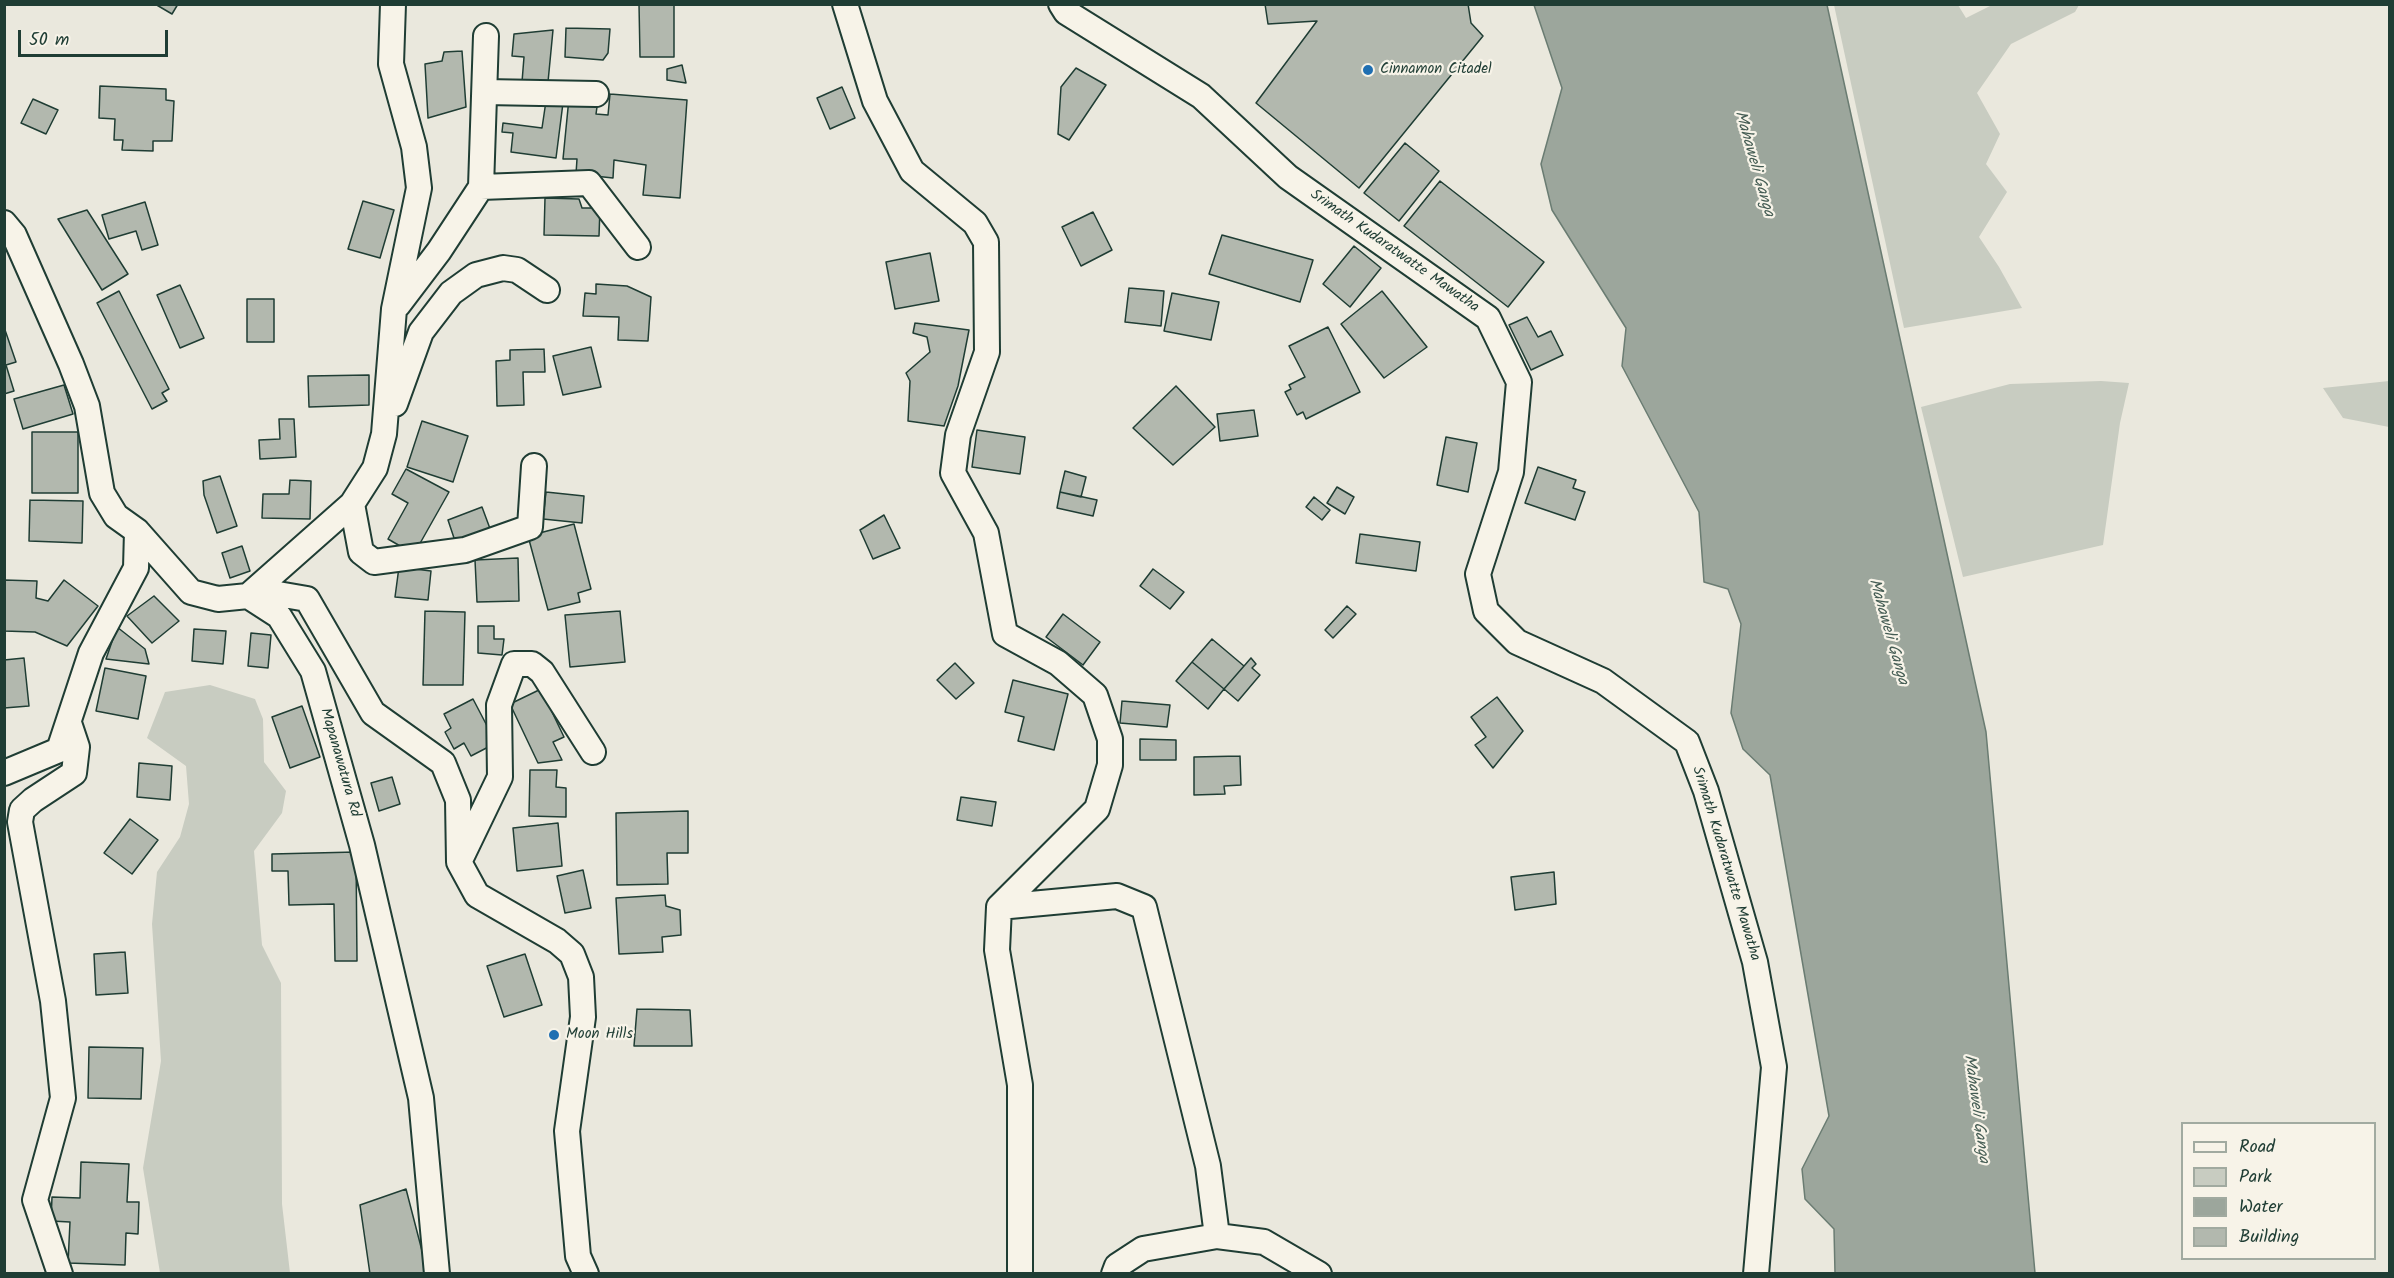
<!DOCTYPE html>
<html>
<head>
<meta charset="utf-8">
<style>
	body { margin:0 }
	#map { position:relative; width:2394px; height:1278px; overflow:hidden; background:#eae8dd; font-family:Kalam,sans-serif }
	canvas { display:block }
	.frame { position:absolute; inset:0; border:6px solid #1f3d34; pointer-events:none }
	.legend { position:absolute; left:2181px; top:1122px; width:195px; height:138px; box-sizing:border-box; background:#f7f3e8; border:2px solid #a1aaa0; margin:0; padding:8px 10px; list-style:none; font-size:18px; color:#1f3d34 }
	.legend li { display:flex; align-items:center; gap:12px; height:30px }
	.legend b { width:30px; border:2px solid #a1aaa0 }
	.scale { position:absolute; left:18px; top:30px; width:150px; height:27px; box-sizing:border-box; border:3px solid #1f3d34; border-top:0; padding-left:8px; font-size:18px; line-height:21px; white-space:nowrap; color:#1f3d34; -webkit-text-stroke:4px #f7f3e8; paint-order:stroke }
</style>
</head>
<body>
<div id="map">
<canvas width="2394" height="1278"></canvas>
<div class="frame"></div>
<ul class="legend">
<li><b style="height:8px;background:#f7f3e8"></b>Road</li>
<li><b style="height:16px;background:#c8ccc1"></b>Park</li>
<li><b style="height:16px;background:#9ca69c"></b>Water</li>
<li><b style="height:16px;background:#b2b8ae"></b>Building</li>
</ul>
<div class="scale">50 m</div>
</div>
<script>
const context = document.querySelector('canvas').getContext('2d');
context.lineJoin = 'round';
function fill(path, color) {
  context.fillStyle = color;
  context.fill(path, 'evenodd');
}
function toPath(rows) {
  const path = new Path2D();
  for (const r of rows) {
    path.moveTo(r[0], r[1]);
    for (let i = 2; i < r.length; i += 2) path.lineTo(r[i], r[i + 1]);
  }
  return path;
}
function strokePath(path, color, width, dash) {
  context.strokeStyle = color;
  context.lineWidth = width;
  context.lineCap = dash ? 'butt' : 'round';
  context.setLineDash(dash || []);
  context.stroke(path);
}
function write(font, color, halo, rows, align = 'center') {
  context.font = font + ' Kalam,sans-serif';
  context.lineWidth = 4.5;
  context.setLineDash([]);
  context.textBaseline = 'middle';
  context.strokeStyle = halo;
  context.fillStyle = color;
  for (const [text, x, y, turn = 0] of rows) {
    context.save();
    context.translate(x, y);
    context.rotate((+turn || 0) * Math.PI / 180);
    context.textAlign = isNaN(turn) ? turn : align;
    if (halo) context.strokeText(text, 0, 0);
    context.fillText(text, 0, 0);
    context.restore();
  }
}
fill(toPath([
	[1834,5,1958,5,1966,18,1992,5,2079,5,2075,12,2011,44,1977,93,2000,134,1986,164,2007,192,1979,237,1999,267,2022,308,1904,328],
	[2101,381,2129,383,2120,423,2103,545,1963,577,1921,407,2010,384],
	[2389,381,2389,427,2343,418,2323,388],
	[210,685,255,699,263,719,264,762,286,791,282,813,254,851,262,945,281,983,282,1204,290,1273,160,1273,143,1168,161,1061,152,924,157,872,180,837,189,804,186,766,147,738,165,692]
]), '#c8ccc1');
const water = toPath([
	[1534,5,1827,5,1986,732,2035,1273,1835,1273,1834,1229,1805,1199,1802,1169,1829,1116,1770,775,1743,749,1731,713,1741,624,1728,589,1704,582,1699,512,1622,366,1626,328,1552,210,1541,164,1562,88,1534,5]
]);
fill(water, '#9ca69c');
strokePath(water, '#6a7c72', 1.5);
const building = toPath([
	[155,4,178,4,172,14,155,4],
	[639,4,674,4,674,57,640,57,639,4],
	[1265,4,1468,4,1471,23,1483,36,1359,188,1256,103,1317,21,1268,24,1265,4],
	[566,28,610,29,608,53,603,60,565,57,566,28],
	[553,30,548,82,522,82,524,57,512,56,514,34,553,30],
	[462,51,466,107,428,118,425,64,442,61,444,52,462,51],
	[682,65,686,83,667,80,667,69,682,65],
	[1076,68,1106,85,1069,140,1058,134,1061,87,1076,68],
	[100,86,166,89,166,100,174,101,172,141,153,141,153,151,122,150,123,140,114,140,115,119,99,118,100,86],
	[842,87,855,118,830,129,817,98,842,87],
	[610,94,687,100,680,198,643,195,646,165,614,160,613,178,576,174,577,159,563,159,569,98,598,100,596,114,608,115,610,94],
	[33,99,58,110,46,134,21,123,33,99],
	[546,101,563,103,556,158,511,152,513,133,502,132,503,123,542,128,546,101],
	[1405,143,1439,171,1399,221,1364,193,1405,143],
	[1440,181,1544,262,1508,307,1404,226,1440,181],
	[545,198,579,199,582,208,600,208,599,236,544,235,545,198],
	[363,201,394,210,380,258,348,249,363,201],
	[145,202,158,245,142,250,136,231,109,239,102,215,145,202],
	[87,210,128,274,102,290,58,219,87,210],
	[1093,212,1112,250,1081,266,1062,227,1093,212],
	[1222,235,1313,260,1300,302,1209,274,1222,235],
	[1354,246,1381,268,1350,307,1323,284,1354,246],
	[930,253,939,301,895,309,886,262,930,253],
	[596,284,627,286,651,297,648,341,618,340,619,317,583,316,585,293,596,294,596,284],
	[180,285,204,338,180,348,157,295,180,285],
	[1129,288,1164,291,1161,326,1125,322,1129,288],
	[119,291,169,389,162,393,167,401,152,409,97,303,119,291],
	[1382,291,1427,347,1384,378,1341,324,1382,291],
	[1172,293,1219,302,1211,340,1164,331,1172,293],
	[247,299,274,299,274,342,247,342,247,299],
	[1527,317,1538,337,1551,331,1563,355,1531,370,1509,325,1527,317],
	[915,323,969,330,958,386,944,426,908,421,910,381,906,373,930,352,927,337,913,333,915,323],
	[4,327,16,362,6,365,14,391,4,394,4,327],
	[1328,327,1360,392,1306,419,1303,412,1297,415,1285,392,1291,389,1289,385,1305,377,1289,346,1328,327],
	[591,347,601,387,563,395,553,356,591,347],
	[544,349,545,372,523,372,524,405,497,406,496,361,510,360,510,350,544,349],
	[369,375,369,405,309,407,308,376,369,375],
	[64,385,73,414,23,429,14,399,64,385],
	[1176,386,1215,427,1173,465,1133,428,1176,386],
	[1254,410,1258,436,1220,441,1217,414,1254,410],
	[279,419,294,419,296,457,260,459,259,440,280,439,279,419],
	[422,421,468,436,453,482,407,467,422,421],
	[977,430,1025,437,1020,474,972,467,977,430],
	[32,432,78,432,78,493,32,493,32,432],
	[1446,437,1477,443,1468,492,1437,485,1446,437],
	[1538,467,1576,480,1573,488,1585,492,1575,520,1525,503,1538,467],
	[406,469,449,492,414,554,388,539,408,503,392,494,406,469],
	[1065,471,1086,477,1081,497,1060,492,1065,471],
	[220,476,237,526,217,533,204,495,203,481,220,476],
	[290,480,311,481,310,519,262,518,263,494,289,494,290,480],
	[1337,487,1354,497,1345,514,1327,503,1337,487],
	[546,492,584,496,582,523,543,519,546,492],
	[1060,492,1097,500,1093,516,1057,508,1060,492],
	[1314,497,1330,510,1322,520,1306,507,1314,497],
	[30,500,83,501,82,543,29,541,30,500],
	[482,507,492,534,457,547,448,520,482,507],
	[884,515,900,548,873,559,860,530,884,515],
	[574,524,591,589,578,593,580,602,548,610,528,536,574,524],
	[1360,534,1420,542,1416,571,1356,563,1360,534],
	[242,546,250,571,230,578,222,553,242,546],
	[518,558,519,601,477,602,475,560,518,558],
	[399,567,431,571,428,600,395,597,399,567],
	[1153,569,1184,592,1170,609,1140,586,1153,569],
	[4,580,37,581,36,598,48,601,64,580,98,606,67,646,35,632,4,631,4,580],
	[154,596,179,621,152,643,127,616,154,596],
	[1347,606,1356,614,1333,638,1325,630,1347,606],
	[425,611,465,612,463,685,423,685,425,611],
	[620,611,625,662,570,667,565,615,620,611],
	[1063,614,1100,642,1083,665,1046,637,1063,614],
	[478,626,494,626,494,639,504,639,502,655,478,653,478,626],
	[117,627,145,649,149,664,106,659,117,627],
	[194,629,226,631,223,664,192,661,194,629],
	[251,633,271,635,268,668,248,666,251,633],
	[1212,639,1244,666,1224,689,1192,662,1212,639],
	[24,658,29,706,4,708,4,660,24,658],
	[1251,658,1256,664,1252,668,1260,675,1238,701,1224,689,1251,658],
	[1192,662,1224,689,1208,709,1176,681,1192,662],
	[955,663,974,683,956,699,937,680,955,663],
	[105,668,146,676,138,719,96,711,105,668],
	[1013,680,1068,694,1054,750,1018,741,1024,717,1005,712,1013,680],
	[541,689,564,737,553,742,562,760,538,763,510,704,541,689],
	[1497,697,1523,731,1493,768,1475,745,1486,737,1471,717,1497,697],
	[473,699,496,743,471,756,464,743,454,749,445,732,451,728,444,714,473,699],
	[1122,701,1170,705,1167,727,1120,723,1122,701],
	[302,706,320,757,290,768,272,717,302,706],
	[1140,739,1176,740,1176,760,1140,760,1140,739],
	[1240,756,1241,785,1224,786,1225,794,1194,795,1194,757,1240,756],
	[139,763,172,766,170,800,137,797,139,763],
	[530,770,557,770,556,787,566,788,566,817,529,816,530,770],
	[392,777,400,804,379,811,371,783,392,777],
	[961,797,996,802,992,826,957,820,961,797],
	[688,811,688,853,667,853,668,884,617,885,616,813,688,811],
	[130,819,158,840,132,874,104,853,130,819],
	[558,823,562,866,517,871,513,828,558,823],
	[356,852,357,961,335,961,334,904,289,905,288,871,272,871,272,854,356,852],
	[583,870,591,908,565,913,557,876,583,870],
	[1554,872,1556,904,1515,910,1511,877,1554,872],
	[665,895,666,906,680,910,681,935,662,937,663,952,619,954,616,898,665,895],
	[125,952,128,993,96,995,94,954,125,952],
	[525,954,542,1005,504,1017,487,966,525,954],
	[637,1009,690,1010,692,1046,634,1046,637,1009],
	[89,1047,143,1048,141,1099,88,1098,89,1047],
	[81,1162,129,1164,127,1202,139,1202,138,1234,126,1233,125,1265,68,1263,70,1222,51,1221,52,1197,80,1198,81,1162],
	[406,1189,428,1274,370,1274,360,1205,406,1189]
]);
fill(building, '#b2b8ae');
strokePath(building, '#1f3d34', 1.5);
const minor = toPath([
	[845,4,875,101,912,171,975,223,986,242,987,352,958,435,953,473,986,533,1005,634,1058,663,1095,695,1110,739,1110,765,1097,809,999,907,997,950,1020,1085,1020,1274],
	[1061,4,1066,12,1201,96,1288,177,1488,318,1519,382,1511,472,1478,574,1486,611,1517,642,1603,681,1687,742,1706,791,1755,962,1774,1067,1756,1274],
	[485,92,596,94],
	[481,187,589,183,638,247],
	[4,223,14,235,71,364,87,406,102,493,116,516,137,531,191,592,218,599,248,596,279,616,313,671,362,845,421,1098,437,1274],
	[398,305,439,251,481,187,486,36],
	[395,404,421,332,451,293,476,275,503,268,517,270,547,290],
	[352,504,361,552,374,562,465,550,530,527,534,466],
	[248,596,278,594,307,599,373,713,443,763,458,800,459,862,477,895,557,941,572,954,581,977,583,1017,567,1131,578,1256,586,1274],
	[248,596,352,504,375,468,384,434,394,309,419,188,414,147,391,64,393,4],
	[4,773,59,750,91,653,136,568,137,531],
	[461,858,500,777,499,705,514,664,532,664,542,672,593,752],
	[999,907,1117,896,1144,907,1208,1166,1217,1236],
	[60,1274,35,1200,63,1098,53,1001,20,822,22,810,33,800,74,773,77,747,69,723],
	[1114,1274,1117,1266,1143,1249,1217,1236,1264,1242,1319,1274]
]);
strokePath(minor, '#1f3d34', 28);
strokePath(minor, '#f7f3e8', 24);
for (const [x, y, r, color] of [
	[1368,70,6,"#1f6fb2"],
	[554,1035,6,"#1f6fb2"]
]) {
  const dot = new Path2D();
  dot.arc(x, y, r, 0, 2 * Math.PI);
  context.fillStyle = color;
  context.fill(dot);
  strokePath(dot, '#f7f3e8', 2);
}
write('15px', '#1f3d34', '#f7f3e8', [
	["Cinnamon Citadel",1380,70],
	["Moon Hills",566,1035]
], 'left');
write('15px', '#1f3d34', '#f7f3e8', [
	["Srimath Kudaratwatte Mawatha",1394,252,35],
	["Mapanawatura Rd",339,763,74],
	["Srimath Kudaratwatte Mawatha",1725,864,73]
]);
write('italic 16px', '#445c53', '#f7f3e8', [
	["Mahaweli Ganga",1753,164,74],
	["Mahaweli Ganga",1887,632,74],
	["Mahaweli Ganga",1975,1109,82]
]);
</script>
</body>
</html>
